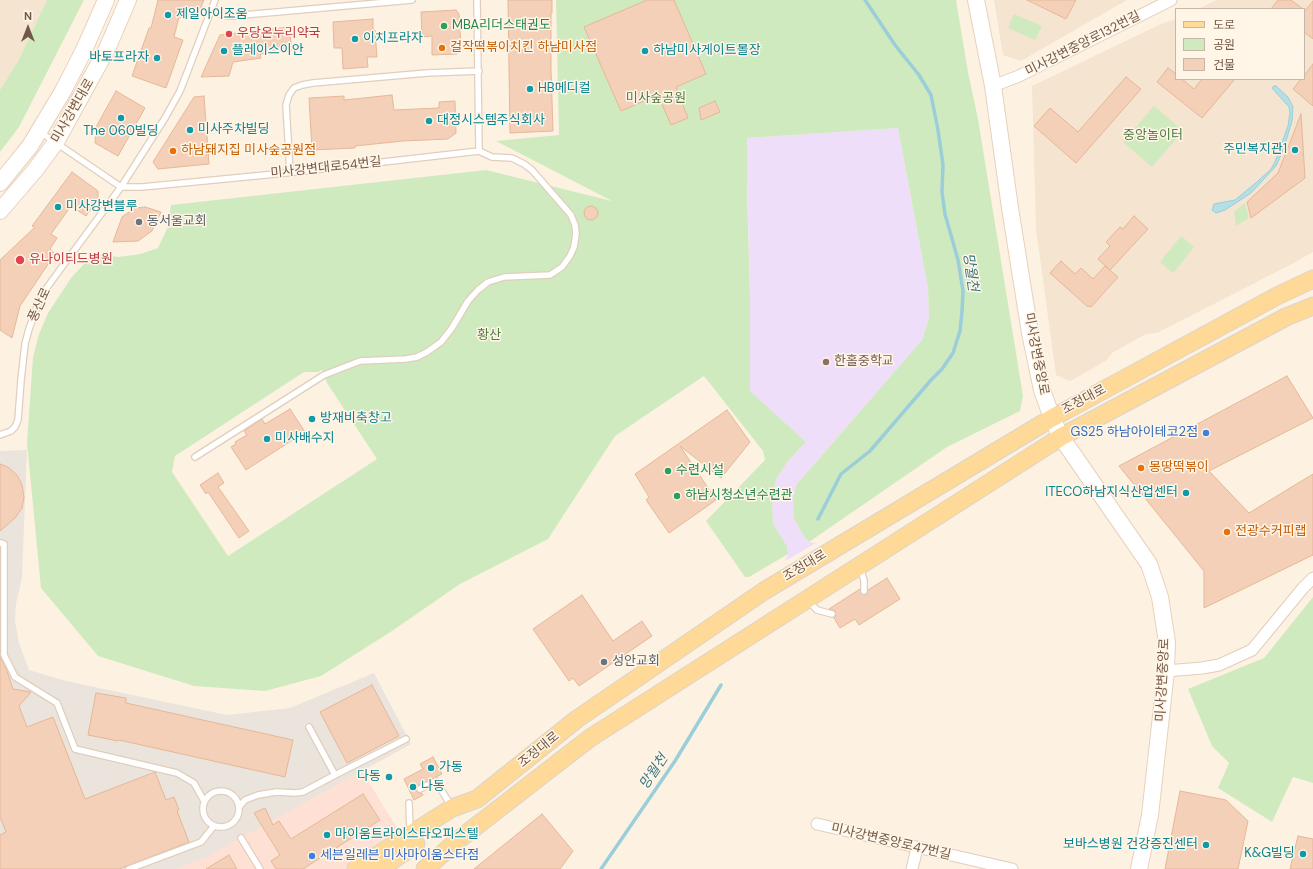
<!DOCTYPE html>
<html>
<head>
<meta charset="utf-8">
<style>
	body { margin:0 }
	#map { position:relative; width:1313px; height:869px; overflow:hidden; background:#fdf2e1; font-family:"DM Sans","Noto Sans KR",sans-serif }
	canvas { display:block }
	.legend { position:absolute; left:1175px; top:8px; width:130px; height:72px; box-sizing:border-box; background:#fff6e8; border:1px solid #c7b7a8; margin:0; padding:5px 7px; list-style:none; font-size:12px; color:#745847 }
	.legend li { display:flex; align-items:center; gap:8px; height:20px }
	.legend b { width:20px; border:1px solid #c7b7a8 }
	.north { position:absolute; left:8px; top:8px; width:40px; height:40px; -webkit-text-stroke:3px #fff6e8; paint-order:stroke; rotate:0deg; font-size:11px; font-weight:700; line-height:16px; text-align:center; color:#745847 }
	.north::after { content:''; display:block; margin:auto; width:14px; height:18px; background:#745847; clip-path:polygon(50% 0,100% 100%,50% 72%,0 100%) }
</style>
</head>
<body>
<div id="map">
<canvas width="1313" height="869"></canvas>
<ul class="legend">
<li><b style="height:5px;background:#fed997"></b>도로</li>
<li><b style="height:11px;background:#d0eabf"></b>공원</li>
<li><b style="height:11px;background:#f3d0b7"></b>건물</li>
</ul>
<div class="north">N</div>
</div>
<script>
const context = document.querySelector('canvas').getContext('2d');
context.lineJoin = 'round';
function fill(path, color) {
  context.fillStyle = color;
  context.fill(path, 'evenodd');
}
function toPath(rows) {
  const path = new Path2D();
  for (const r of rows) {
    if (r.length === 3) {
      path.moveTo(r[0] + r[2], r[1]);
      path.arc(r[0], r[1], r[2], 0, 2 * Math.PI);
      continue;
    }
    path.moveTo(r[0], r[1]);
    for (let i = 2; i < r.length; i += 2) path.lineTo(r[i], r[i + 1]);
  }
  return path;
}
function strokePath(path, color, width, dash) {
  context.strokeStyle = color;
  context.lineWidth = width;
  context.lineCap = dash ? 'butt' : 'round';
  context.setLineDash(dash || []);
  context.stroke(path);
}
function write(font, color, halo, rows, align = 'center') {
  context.font = font + ' "DM Sans","Noto Sans KR",sans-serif';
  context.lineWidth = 3;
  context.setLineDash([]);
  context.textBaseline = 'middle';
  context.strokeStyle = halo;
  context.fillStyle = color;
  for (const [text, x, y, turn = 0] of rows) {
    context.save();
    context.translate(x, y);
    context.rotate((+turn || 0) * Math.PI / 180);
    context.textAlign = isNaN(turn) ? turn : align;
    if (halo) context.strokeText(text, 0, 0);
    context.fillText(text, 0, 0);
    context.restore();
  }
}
fill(toPath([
	[0,0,47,0,18,61,0,90],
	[994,0,1127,0,1021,61,1003,55],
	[1216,0,1313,0,1313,252,1294,263,1157,333,1146,334,1112,353,1106,361,1070,381,1056,375,1036,229,1032,86,1161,24,1176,19,1176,79,1304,79,1304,9,1198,9]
]), '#f5e4cf');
fill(toPath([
	[362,771,411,851,384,869,153,869]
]), '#fee1d4');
fill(toPath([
	[27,450,22,578,16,604,15,621,19,643,29,670,66,681,227,715,290,708,374,673,411,744,206,857,175,869,0,869,0,451]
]), '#ebe4dc');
fill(toPath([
	[898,128,928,288,929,318,922,340,797,484,803,535,809,542,816,543,785,561,788,554,787,546,773,524,772,501,776,479,788,461,806,442,749,391,750,301,746,138]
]), '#efdef9');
fill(toPath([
	[47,0,84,0,19,127,0,152,0,90,18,61],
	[556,0,956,0,968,72,978,119,1023,396,1020,411,947,447,809,542,803,535,794,518,793,499,797,484,922,340,929,318,928,288,898,128,747,138,747,190,750,301,750,391,806,442,788,461,776,479,772,501,773,524,787,546,788,554,749,577,745,577,706,521,765,460,763,451,704,376,615,436,548,539,460,584,392,631,321,676,265,691,194,686,98,656,41,588,27,443,33,357,39,334,48,313,71,278,94,253,118,257,140,254,158,248,167,229,171,205,486,170,612,201,496,141,559,135],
	[322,370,327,383,377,459,228,556,172,472,175,456,304,372,318,372],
	[1014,14,1042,26,1035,40,1008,28],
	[1154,106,1183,131,1152,167,1123,142],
	[1245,203,1249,218,1236,226,1234,212],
	[1181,236,1194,247,1173,273,1160,262],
	[1313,597,1313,783,1293,777,1272,822,1218,788,1229,763,1212,746,1188,689,1264,658]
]), '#d0eabf');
const water = toPath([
	[1274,86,1276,86,1288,97,1293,107,1292,121,1284,148,1276,166,1251,193,1225,210,1216,213,1212,210,1214,204,1235,200,1258,181,1271,169,1275,162,1288,126,1290,112,1289,107,1272,88,1274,86]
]);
fill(water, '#b5dfe7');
strokePath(water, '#9bced9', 1);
strokePath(toPath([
	[818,519,841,474,870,451,931,380,942,369,953,353,960,331,962,312,963,291,958,260,945,214,942,192,943,165,938,130,931,95,919,75,895,45,865,0],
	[601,869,675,761,721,685]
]), '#9bced9', 3.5);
const building = toPath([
	[158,0,204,0,197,16,184,11,181,18,179,17,174,37,183,40,166,88,132,76,149,28,151,28,158,0],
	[508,0,552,0,552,13,551,13,551,69,553,131,510,133,508,0],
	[647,0,674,0,706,74,676,87,688,118,671,125,658,95,621,111,584,27,647,0],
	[1027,0,1076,0,1066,19,1027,0],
	[1278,0,1291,0,1303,9,1271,9,1278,0],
	[1313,1,1313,39,1304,32,1304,12,1313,1],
	[456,10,459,14,461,49,457,54,432,55,432,36,422,37,421,12,456,10],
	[373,19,373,30,375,30,377,57,367,57,368,67,343,69,342,48,334,48,333,22,373,19],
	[289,27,292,50,260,54,261,58,233,62,229,76,201,77,220,35,289,27],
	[1313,64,1313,106,1293,89,1301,79,1304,79,1304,76,1313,64],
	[1168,68,1176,74,1176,79,1182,79,1194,89,1202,79,1235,79,1202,118,1157,82,1168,68],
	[1126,77,1141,89,1076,163,1034,126,1050,108,1078,132,1126,77],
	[116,91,145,108,118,156,95,143,96,127,116,91],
	[392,95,394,110,439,108,439,102,455,101,456,133,448,139,403,141,355,146,355,148,312,150,309,98,344,96,344,100,392,95],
	[204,96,209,164,158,169,153,162,194,97,204,96],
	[715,101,720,112,701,120,699,108,715,101],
	[1301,114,1305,178,1251,218,1247,202,1278,173,1301,114],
	[72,172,98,191,98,199,86,216,71,206,51,234,57,238,50,249,55,254,20,306,12,338,0,330,0,260,35,227,32,226,72,172],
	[591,213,7],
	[145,207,161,212,152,231,138,241,113,242,122,217,135,208,145,207],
	[1134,216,1148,229,1110,270,1098,259,1110,246,1106,242,1120,227,1123,229,1134,216],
	[1061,261,1075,274,1081,268,1093,279,1105,266,1118,277,1091,307,1089,306,1088,307,1050,273,1061,261],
	[1287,376,1313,418,1209,471,1249,513,1313,474,1313,555,1204,608,1204,571,1119,466,1287,376],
	[290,409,305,432,246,470,231,447,236,444,235,442,247,435,244,431,262,419,265,424,290,409],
	[727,410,750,442,721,478,680,446,716,500,669,533,646,500,649,497,635,474,727,410],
	[0,464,8,467,17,475,22,485,24,497,22,508,15,518,0,531,0,464],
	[218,473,224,483,218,487,249,531,239,538,208,492,206,494,200,485,218,473],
	[887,578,900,599,859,625,855,619,840,628,834,618,836,615,835,611,829,609,860,589,862,594,866,595,868,590,887,578],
	[582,595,613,641,642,621,652,636,579,686,573,678,569,681,533,629,582,595],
	[0,656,7,671,13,689,31,692,19,706,27,727,53,717,85,799,155,772,166,800,174,797,179,810,177,811,189,842,119,869,0,869,0,835,6,832,0,817,0,656],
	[372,685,399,736,347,763,320,712,372,685],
	[96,693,126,698,126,703,293,740,285,777,119,740,118,741,88,735,96,693],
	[433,757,442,774,417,786,416,791,419,793,422,793,423,795,414,800,404,779,423,769,420,764,433,757],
	[1180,791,1226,800,1248,821,1238,869,1165,869,1180,791],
	[363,794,380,820,303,869,276,869,271,861,280,855,254,813,265,808,273,825,279,821,291,839,363,794],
	[542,814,573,851,560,869,474,869,542,814],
	[1298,836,1313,839,1313,869,1290,869,1298,836],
	[229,855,237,869,206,869,229,855]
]);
fill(building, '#f3d0b7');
strokePath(building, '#e6b797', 1);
const lane = toPath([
	[477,0,479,151],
	[212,10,222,15,232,16,412,0],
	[40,132,121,187,142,187,296,172,479,151],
	[290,172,286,105,289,95,294,88,302,85,313,83,427,73,479,71],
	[0,435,11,431,15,427,18,420,21,380,25,344,29,329,38,304,46,289,59,271,121,187,165,118,180,91,215,0],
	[195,457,324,375,360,361,406,359,417,357,427,352,441,342,452,328,468,301,478,290,488,282,504,277,550,275,562,267,570,256,574,247,576,234,575,225,571,215,532,170,524,164,512,158,492,157,479,151],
	[0,543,4,544,4,655,15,677,57,703,75,749,177,773,194,783,204,801],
	[860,568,864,580,864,591],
	[808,601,817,610,832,614],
	[335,775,406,739],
	[420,789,436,781,451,806],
	[221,809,18],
	[409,803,410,831],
	[239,807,245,800,258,795,276,792,295,793,303,792,335,775,309,727],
	[241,838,260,869],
	[129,869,201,842,214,826]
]);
const street = toPath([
	[993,86,1019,76,1171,0],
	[1166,671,1202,668,1219,665,1252,650,1303,588,1313,578],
	[817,824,1012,869],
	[912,869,917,848]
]);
const secondary = toPath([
	[976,0,993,86,1010,208,1030,333,1042,390,1052,418,1061,437,1149,564,1160,597,1167,642,1166,671,1150,815,1139,869],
	[0,183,30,146,63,91,84,50,106,0],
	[0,211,36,169,56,142,107,49,128,0]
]);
const primary = toPath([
	[356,869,452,808,477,799,577,719,764,591,1052,418,1277,296,1313,279],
	[380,869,416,844],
	[425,869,457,841,590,738,1061,437,1286,317,1313,306]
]);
strokePath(lane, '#e1cebc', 8);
strokePath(street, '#e1cebc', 13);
strokePath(secondary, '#e8d1bc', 18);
strokePath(primary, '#dbd4cf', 19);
strokePath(lane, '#fff', 5.5);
strokePath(street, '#fff', 11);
strokePath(secondary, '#fff', 16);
strokePath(primary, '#fed997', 17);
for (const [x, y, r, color] of [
	[168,15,4,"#0f9aa8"],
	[444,26,4,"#2e9e5b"],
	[229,34,4,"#e0444e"],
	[355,39,4,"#0f9aa8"],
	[442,48,4,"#e8710a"],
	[224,51,4,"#0f9aa8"],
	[645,51,4,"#0f9aa8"],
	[157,58,4,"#0f9aa8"],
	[530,89,4,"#0f9aa8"],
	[121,118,4,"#0f9aa8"],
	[429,121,4,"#0f9aa8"],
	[190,130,4,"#0f9aa8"],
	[1295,150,4,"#0f9aa8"],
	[173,151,4,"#e8710a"],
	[58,207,4,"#0f9aa8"],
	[139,222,4,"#6b7280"],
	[20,260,5,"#e0444e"],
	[826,362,4,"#8d6e63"],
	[312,419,4,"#0f9aa8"],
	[1206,433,4,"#3f7fe0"],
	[267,439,4,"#0f9aa8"],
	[1141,468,4,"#e8710a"],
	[668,471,4,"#2e9e5b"],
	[1186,493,4,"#0f9aa8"],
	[677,496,4,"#2e9e5b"],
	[1227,532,4,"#e8710a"],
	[604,662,4,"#6b7280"],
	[431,768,4,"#0f9aa8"],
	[389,777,4,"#0f9aa8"],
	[413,787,4,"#0f9aa8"],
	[327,835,4,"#0f9aa8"],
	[1206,845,4,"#0f9aa8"],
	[1303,854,4,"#0f9aa8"],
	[312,856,4,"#3f7fe0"]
]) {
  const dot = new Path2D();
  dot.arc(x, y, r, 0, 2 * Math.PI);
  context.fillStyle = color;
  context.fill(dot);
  strokePath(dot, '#fff6e8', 1.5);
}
write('13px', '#0d838f', '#fff6e8', [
	["제일아이조움",176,15],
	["이치프라자",363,39],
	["플레이스이안",232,51],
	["하남미사게이트볼장",653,51],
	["바토프라자",149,58,"right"],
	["HB메디컬",538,89],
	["대정시스템주식회사",437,121],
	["미사주차빌딩",198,130],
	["The 060빌딩",121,132,"center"],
	["주민복지관1",1287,150,"right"],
	["미사강변블루",66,207],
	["방재비축창고",320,419],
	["미사배수지",275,439],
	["ITECO하남지식산업센터",1178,493,"right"],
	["가동",439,768],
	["다동",381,777,"right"],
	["나동",421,787],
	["마이움트라이스타오피스텔",335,835],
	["보바스병원 건강증진센터",1198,845,"right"],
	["K&G빌딩",1295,854,"right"]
], 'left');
write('13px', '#27864d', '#fff6e8', [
	["MBA리더스태권도",452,26],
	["수련시설",676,471],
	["하남시청소년수련관",685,496]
], 'left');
write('13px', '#be3a42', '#fff6e8', [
	["우당온누리약국",237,34],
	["유나이티드병원",29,260]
], 'left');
write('13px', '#745847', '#fff6e8', [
	["미사강변중앙로132번길",1083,44,-27],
	["미사강변대로",73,111,-60],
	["미사강변대로54번길",326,168,-6],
	["풍산로",40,305,-65],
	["미사강변중앙로",1036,354,79],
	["조정대로",1084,400,-28],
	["조정대로",805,566,-31],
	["미사강변중앙로",1163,680,-87],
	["조정대로",539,750,-39],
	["미사강변중앙로47번길",891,842,13]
]);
write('13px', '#c56008', '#fff6e8', [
	["걸작떡볶이치킨 하남미사점",450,48],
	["하남돼지집 미사숲공원점",181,151],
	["몽땅떡볶이",1149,468],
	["전광수커피랩",1235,532]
], 'left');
write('13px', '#507b3f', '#fff6e8', [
	["미사숲공원",656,99],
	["중앙놀이터",1153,136],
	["황산",489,336]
]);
write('13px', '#5b616d', '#fff6e8', [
	["동서울교회",147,222],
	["성안교회",612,662]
], 'left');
write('13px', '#785e54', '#fff6e8', [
	["한홀중학교",834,362]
], 'left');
write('13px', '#366cbe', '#fff6e8', [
	["GS25 하남아이테코2점",1198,433],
	["세븐일레븐 미사마이움스타점",320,856,"left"]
], 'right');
write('italic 14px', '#3d7682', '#fff6e8', [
	["망월천",970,272,82],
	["망월천",654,772,-56]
]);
</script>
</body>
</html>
